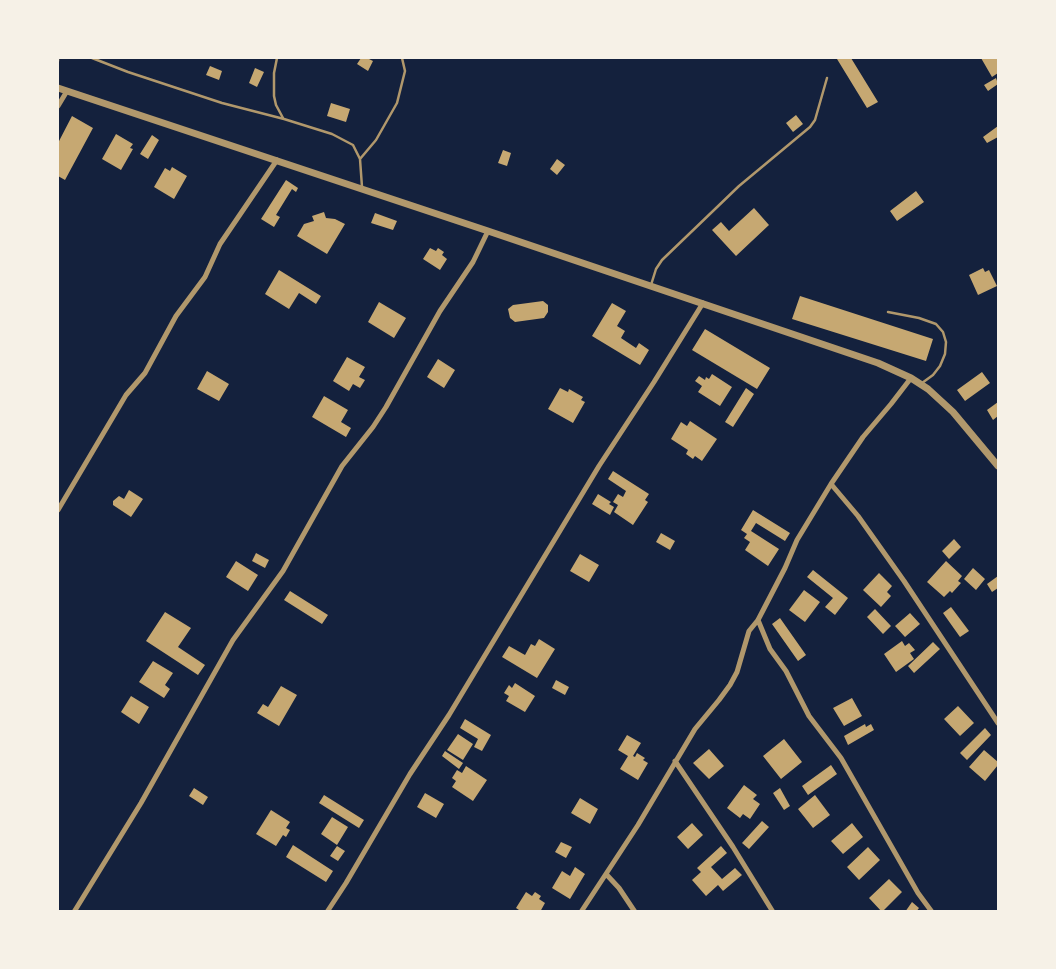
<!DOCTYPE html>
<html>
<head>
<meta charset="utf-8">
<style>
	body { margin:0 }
	#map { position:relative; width:1056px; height:969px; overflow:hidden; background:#14213d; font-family:"PT Sans Narrow",sans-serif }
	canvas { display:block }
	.frame { position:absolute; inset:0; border:59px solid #f6f1e7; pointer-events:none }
</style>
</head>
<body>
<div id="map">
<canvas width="1056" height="969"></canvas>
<div class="frame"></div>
</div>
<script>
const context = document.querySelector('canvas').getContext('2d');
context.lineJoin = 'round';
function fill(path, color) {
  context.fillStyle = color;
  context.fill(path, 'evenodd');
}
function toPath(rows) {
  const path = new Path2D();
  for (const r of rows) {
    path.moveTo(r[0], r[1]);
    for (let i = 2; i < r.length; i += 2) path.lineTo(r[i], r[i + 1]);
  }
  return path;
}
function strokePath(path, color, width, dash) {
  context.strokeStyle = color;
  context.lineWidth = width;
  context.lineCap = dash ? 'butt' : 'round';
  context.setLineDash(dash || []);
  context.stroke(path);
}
fill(toPath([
	[361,58,367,58,373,61,368,71,357,64],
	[840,58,851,58,878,102,867,108,837,59],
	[981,58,998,58,998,73,992,77],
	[210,66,222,71,219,80,206,75],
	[255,68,264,72,257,87,249,83],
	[996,78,998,84,988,91,984,85],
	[331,103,350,109,346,122,327,116],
	[796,115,803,124,793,132,786,123],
	[72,116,93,128,65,180,58,176,58,143],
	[998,126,998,137,987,143,983,137],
	[116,134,133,144,130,148,133,149,121,170,102,159],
	[152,135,159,140,148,159,140,154],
	[503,150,511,153,507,166,498,163],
	[557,159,565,165,557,175,550,169],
	[172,167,187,176,174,199,154,187,165,168,170,171],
	[286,180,298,188,296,192,292,189,276,215,280,217,274,227,261,219],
	[916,191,924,202,897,221,890,211],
	[754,208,769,225,736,256,712,230,721,222,729,231],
	[324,212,326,218,335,219,345,224,327,254,297,236,304,224,314,221,312,216],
	[375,213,397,221,393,230,371,223],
	[430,248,436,251,438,248,444,252,442,255,447,259,440,270,423,259],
	[983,268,985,272,989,270,997,286,978,295,969,275],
	[279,270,321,296,316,304,299,293,289,309,265,294],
	[800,296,933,339,926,361,792,319],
	[543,301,548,305,548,312,544,318,515,322,510,318,508,309,513,305],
	[379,302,406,318,394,338,368,322],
	[612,303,626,311,617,326,625,331,621,338,636,348,639,343,649,350,640,365,592,336],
	[705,329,770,368,757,389,692,350],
	[347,357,365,367,359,377,365,380,360,388,353,384,349,391,333,381],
	[438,359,455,370,444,388,427,377],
	[207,371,229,384,219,401,197,389],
	[982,372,990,383,965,401,957,390],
	[712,374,732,387,720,406,698,392,702,386,695,381,699,376,705,380,706,377,709,379],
	[560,388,568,392,569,389,583,397,581,400,585,402,573,423,548,409],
	[746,388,754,394,733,427,725,422],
	[324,396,348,410,341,422,351,428,346,437,312,417],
	[998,402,998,416,993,420,987,410],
	[690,421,717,439,702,461,695,456,693,459,686,454,688,450,671,439,681,422,687,426],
	[613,471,649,494,645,500,648,502,633,525,614,512,618,505,613,502,618,494,623,497,626,491,608,479],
	[129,490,143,499,131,517,113,505,113,501,119,496,124,499],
	[598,494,611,502,609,504,614,507,610,515,592,504],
	[753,510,790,533,785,541,756,523,751,531,779,549,768,566,745,550,750,542,744,538,747,534,741,530],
	[661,533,675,541,670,550,656,542],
	[954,539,961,547,949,559,942,551],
	[256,553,269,560,265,568,252,561],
	[580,554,599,565,589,582,570,571],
	[236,561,258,575,248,591,226,577],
	[946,561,962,576,958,581,961,583,952,593,950,591,944,597,927,582],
	[973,568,985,579,976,590,964,579],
	[813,570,848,598,835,615,825,607,833,598,807,577],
	[879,573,892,586,887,592,891,596,881,607,863,590],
	[998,576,998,588,992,592,987,584],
	[804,590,820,602,805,622,789,610],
	[290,591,328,615,322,624,284,600],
	[951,607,969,631,960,637,943,613],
	[875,609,891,626,883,634,867,617],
	[165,612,191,628,178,647,205,665,198,675,146,641],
	[910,613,920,624,905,637,895,626],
	[780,618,806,655,798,661,772,624],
	[539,639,555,649,537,678,502,657,509,646,525,655,531,644,535,646],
	[902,641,905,646,909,643,915,650,910,653,914,659,896,672,884,654],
	[933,642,940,649,914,673,908,666],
	[153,661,173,673,165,685,170,689,164,698,139,682],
	[556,680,569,687,565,695,552,688],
	[515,683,535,696,525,712,506,701,509,696,504,693,509,685,512,688],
	[281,686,297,695,279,726,257,713,263,704,268,707],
	[131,696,149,707,139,724,121,712],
	[852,698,862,716,844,726,833,708],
	[958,706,974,723,960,736,944,719],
	[465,719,491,735,482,751,474,747,478,739,460,728],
	[865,724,866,727,871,724,874,730,848,745,844,736],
	[985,728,991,735,967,760,960,753],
	[458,734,473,744,463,760,447,750],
	[627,735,641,743,633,756,635,757,637,753,645,758,643,760,648,763,638,780,620,769,628,756,618,750],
	[784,739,802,762,781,779,763,756],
	[709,749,724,766,709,779,693,763],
	[984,750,998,762,998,765,985,781,969,767],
	[445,751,463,763,459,769,442,756],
	[831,765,837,774,808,795,802,786],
	[466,766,487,780,473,801,452,787,456,781,452,778,457,770,462,773],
	[744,785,757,795,753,799,760,804,750,819,743,814,740,818,727,808],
	[194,788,208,797,203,805,189,796],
	[780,788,790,806,784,810,773,793],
	[425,793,444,804,436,818,417,807],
	[324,795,364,820,359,828,319,803],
	[815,795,830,815,813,828,798,809],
	[580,798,598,809,590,824,571,813],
	[271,810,290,822,286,828,290,830,286,837,283,835,276,846,256,834],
	[332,817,348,827,337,845,321,834],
	[762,821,769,827,749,849,742,843],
	[692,823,703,835,688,849,677,837],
	[852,823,863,837,843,854,831,841],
	[561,842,572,847,566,858,555,852],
	[293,845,333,871,326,882,286,857],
	[337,846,345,851,338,861,330,856],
	[721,846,727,853,711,867,722,879,735,868,742,875,723,891,718,885,706,896,692,880,701,872,697,868],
	[868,847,880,860,859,880,847,867],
	[575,867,585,874,570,899,552,888,562,871,570,876],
	[889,879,902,892,882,912,869,898],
	[526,892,532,896,535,892,541,896,539,899,545,903,540,912,522,912,516,908],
	[912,902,919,908,916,912,905,912]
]), '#c6a872');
strokePath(toPath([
	[92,58,128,72,222,103,284,119,332,134,353,145,360,159],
	[277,58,274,73,274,96,276,105,283,118],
	[58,61,58,58],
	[362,187,360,159,376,140,397,103,405,71,402,58],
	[651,285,656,269,662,260,739,186,810,127,815,120,827,78],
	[888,312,919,318,936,324,943,332,946,342,945,354,940,366,933,375,922,383]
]), '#b1986c', 2.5);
strokePath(toPath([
	[58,106,67,91],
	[831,484,858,516,904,581,998,723],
	[58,510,126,395,145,373,176,316,205,277,220,244,277,160],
	[758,620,770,649,786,671,809,716,841,758,918,893,932,912],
	[675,761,733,847,773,912],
	[606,874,619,888,635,912],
	[74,912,141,803,233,640,283,571,342,466,373,427,386,407,440,311,473,262,488,231],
	[327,912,346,883,410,774,449,715,599,466,654,382,703,303],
	[581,912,638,825,695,729,719,700,730,685,737,672,749,631,758,620,785,568,797,540,831,484,863,437,891,404,911,378]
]), '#b1986c', 5);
strokePath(toPath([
	[58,88,488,231,878,363,911,378,928,389,953,412,998,466]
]), '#b1986c', 7);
</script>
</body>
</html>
